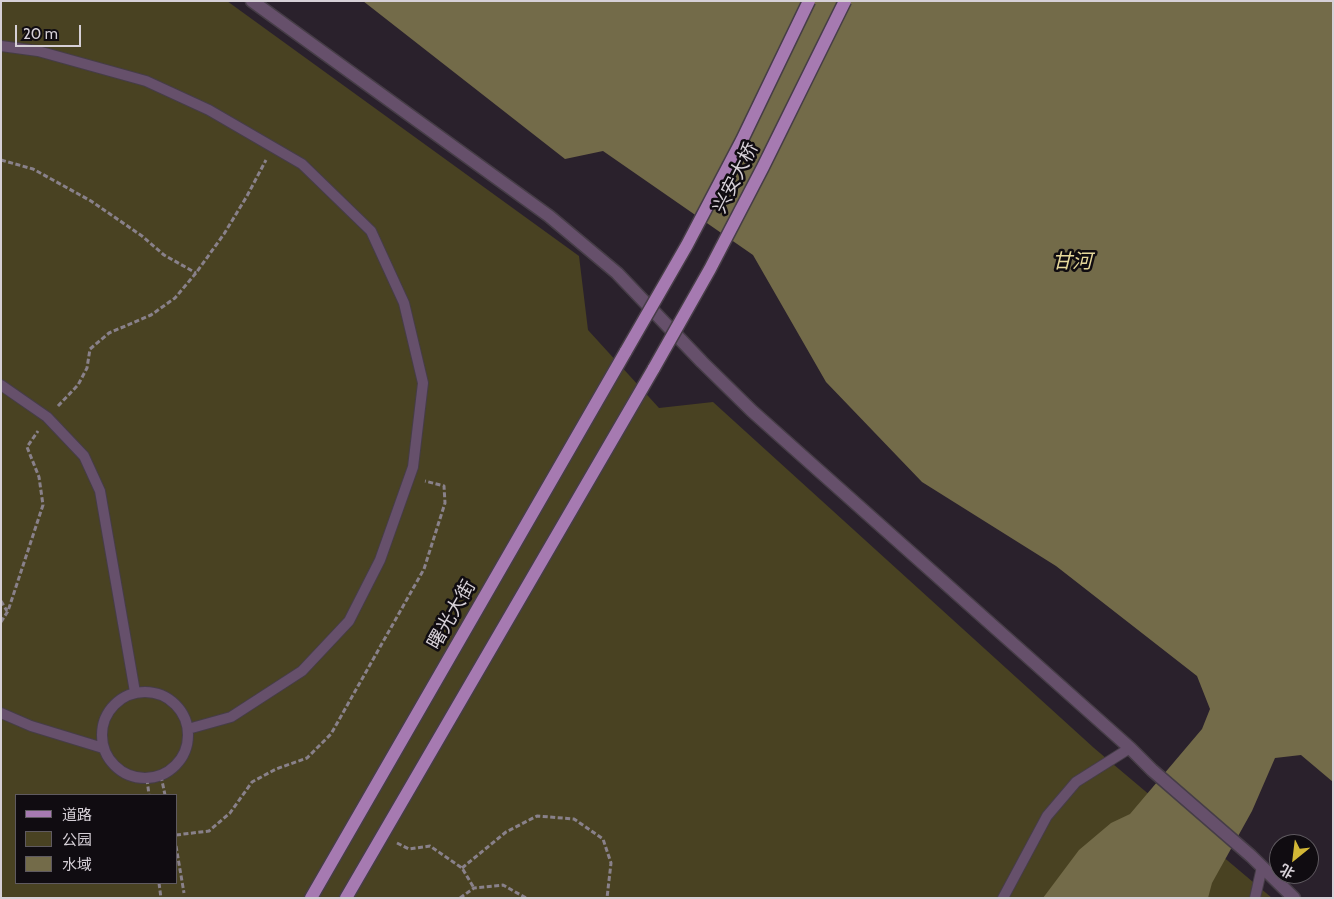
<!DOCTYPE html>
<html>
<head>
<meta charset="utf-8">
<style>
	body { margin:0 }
	#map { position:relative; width:1334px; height:899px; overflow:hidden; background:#2a212c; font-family:Cabin,"Noto Sans SC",sans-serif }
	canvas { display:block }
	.frame { position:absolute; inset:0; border:2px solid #d6d0d7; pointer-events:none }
	.legend { position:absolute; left:15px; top:794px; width:162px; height:90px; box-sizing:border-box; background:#100c11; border:1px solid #5f5a60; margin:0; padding:6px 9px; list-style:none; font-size:15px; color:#d6d0d7 }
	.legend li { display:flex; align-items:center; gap:10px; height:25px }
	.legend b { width:25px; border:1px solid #5f5a60 }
	.north { position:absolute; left:1269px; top:834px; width:50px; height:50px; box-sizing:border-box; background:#100c11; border:1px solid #5f5a60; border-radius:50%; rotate:209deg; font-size:14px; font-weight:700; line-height:20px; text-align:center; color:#d6d0d7 }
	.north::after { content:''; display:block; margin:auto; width:18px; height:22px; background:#d2b736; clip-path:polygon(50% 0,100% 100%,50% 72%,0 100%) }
	.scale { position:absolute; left:15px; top:25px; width:66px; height:22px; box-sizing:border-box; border:2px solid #d6d0d7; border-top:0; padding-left:6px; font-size:15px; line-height:18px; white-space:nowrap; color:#d6d0d7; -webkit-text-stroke:4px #100c11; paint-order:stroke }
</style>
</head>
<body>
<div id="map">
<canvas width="1334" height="899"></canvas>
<div class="frame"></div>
<ul class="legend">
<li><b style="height:6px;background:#a67ab1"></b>道路</li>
<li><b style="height:14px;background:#494222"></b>公园</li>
<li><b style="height:14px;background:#736b49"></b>水域</li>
</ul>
<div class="north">北</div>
<div class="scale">20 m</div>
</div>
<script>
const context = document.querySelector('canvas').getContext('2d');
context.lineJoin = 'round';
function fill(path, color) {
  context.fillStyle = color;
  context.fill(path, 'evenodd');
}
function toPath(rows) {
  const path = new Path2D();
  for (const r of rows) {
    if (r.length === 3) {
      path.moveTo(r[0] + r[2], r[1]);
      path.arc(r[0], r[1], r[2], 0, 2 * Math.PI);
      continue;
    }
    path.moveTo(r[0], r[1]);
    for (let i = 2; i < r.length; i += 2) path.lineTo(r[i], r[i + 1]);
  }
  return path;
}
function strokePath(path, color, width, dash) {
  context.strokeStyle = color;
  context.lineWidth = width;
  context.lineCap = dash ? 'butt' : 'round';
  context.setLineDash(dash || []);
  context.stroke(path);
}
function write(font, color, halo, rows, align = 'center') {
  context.font = font + ' Cabin,"Noto Sans SC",sans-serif';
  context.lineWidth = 5;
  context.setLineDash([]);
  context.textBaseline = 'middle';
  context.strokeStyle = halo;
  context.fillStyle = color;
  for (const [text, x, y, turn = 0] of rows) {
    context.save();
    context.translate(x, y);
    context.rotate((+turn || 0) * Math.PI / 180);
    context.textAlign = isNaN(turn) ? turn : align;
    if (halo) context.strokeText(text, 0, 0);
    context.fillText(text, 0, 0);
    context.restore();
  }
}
fill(toPath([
	[1,1,227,1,579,256,588,330,659,408,713,402,1094,748,1272,898,1,898],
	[16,795,176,795,176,883,16,883]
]), '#494222');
fill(toPath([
	[363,1,1333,1,1333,782,1301,755,1275,758,1252,811,1212,883,1208,898,1043,898,1079,850,1111,823,1130,814,1202,729,1210,709,1197,676,1056,566,922,482,826,382,753,255,603,151,565,159]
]), '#736b49');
const service = toPath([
	[1,46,38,51,146,81,209,110,302,164,371,231,404,303,423,383,413,467,380,560,349,621,302,671,231,717,188,729],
	[1,385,47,417,84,456,100,491,135,692],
	[145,735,43],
	[1,713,31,726,103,748],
	[1003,898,1047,816,1076,782,1130,748],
	[1255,898,1262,867]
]);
const tertiary = toPath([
	[252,1,549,216,617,273,702,362,752,411,1130,748,1152,770,1251,856,1294,898]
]);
const primary = toPath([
	[311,898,626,351],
	[346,898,654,368]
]);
strokePath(service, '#463d47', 12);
strokePath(tertiary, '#463d47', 15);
strokePath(primary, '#463d47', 15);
strokePath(toPath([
	[1,160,33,169,91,201,142,236,164,255,196,273],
	[58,406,78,385,87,368,90,349,109,333,151,315,175,298,196,273,224,234,247,196,266,160],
	[1,601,7,611],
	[1,622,8,611,43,505,39,477,27,447,38,431],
	[161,776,165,795],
	[147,779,149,795],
	[176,835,209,831,230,813,252,782,276,769,307,758,331,734,424,569,445,503,444,486,425,481],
	[397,843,409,849,430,846,462,868,474,888],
	[176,846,184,893],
	[462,868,506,832,537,816,574,819,603,839,611,863,607,898],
	[159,883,161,898],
	[460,898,474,888,503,885,526,898]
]), '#89818a', 3, [5, 2.5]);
strokePath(service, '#66506b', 10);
strokePath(tertiary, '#66506b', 12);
strokePath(primary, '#a67ab1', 12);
const primaryBridge = toPath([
	[626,351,687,245,742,140,809,1],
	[654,368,710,269,763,167,845,1]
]);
strokePath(primaryBridge, '#463d47', 15, []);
strokePath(primaryBridge, '#a67ab1', 12);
write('19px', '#d6d0d7', '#100c11', [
	["兴安大桥",736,178,-63],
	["曙光大街",452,615,-60]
]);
write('italic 20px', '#e6d89b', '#100c11', [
	["甘河",1072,262]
]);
</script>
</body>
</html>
